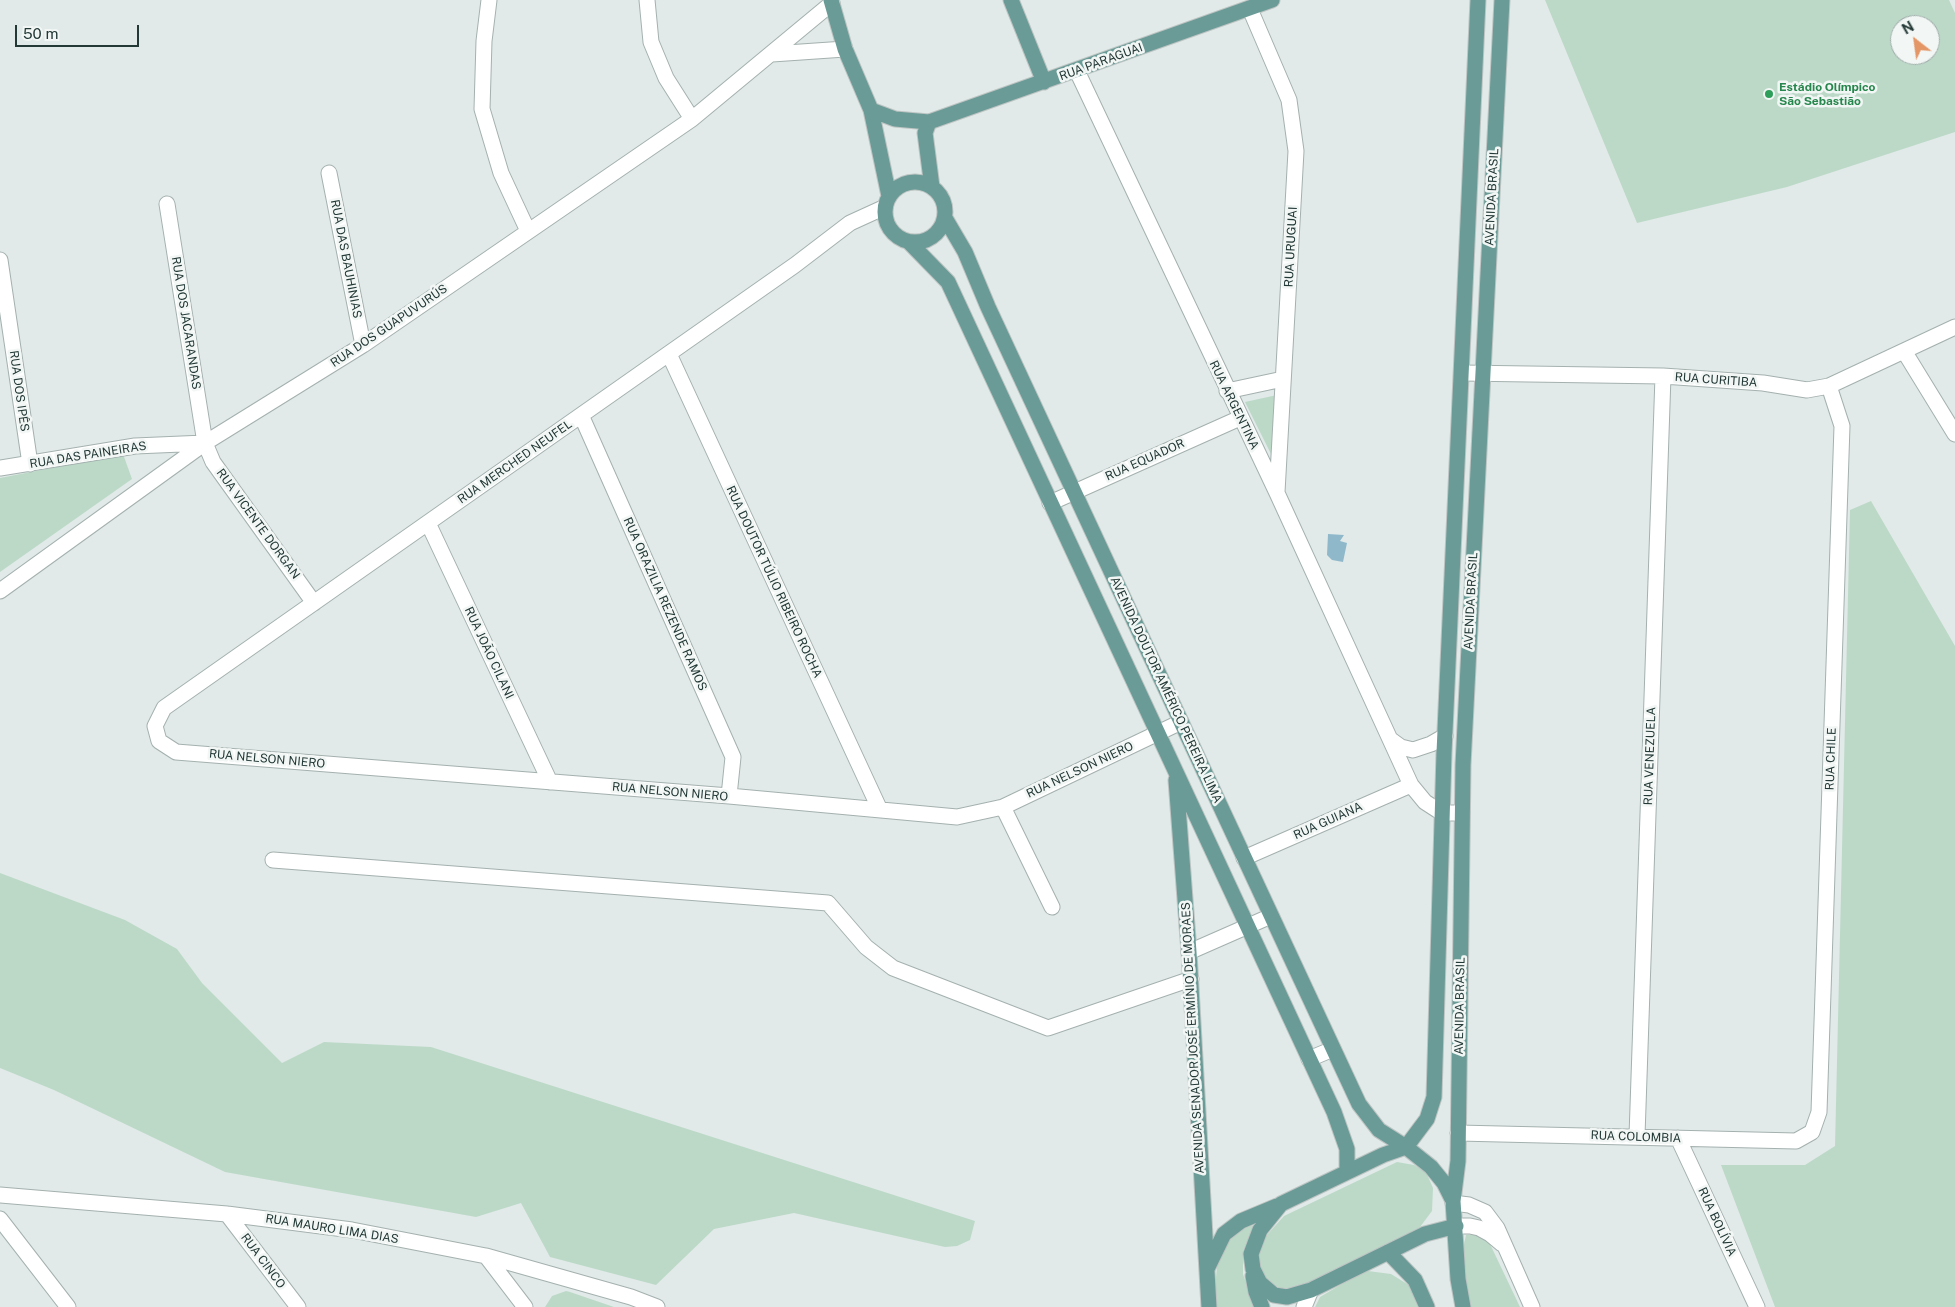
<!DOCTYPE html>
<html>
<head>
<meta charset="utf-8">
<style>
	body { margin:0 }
	#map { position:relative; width:1955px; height:1307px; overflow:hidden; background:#e1eae8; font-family:"Public Sans",sans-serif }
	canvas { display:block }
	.north { position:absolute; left:1890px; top:15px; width:50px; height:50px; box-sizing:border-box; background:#f2f7f5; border:1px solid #9faba9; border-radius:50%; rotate:330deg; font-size:14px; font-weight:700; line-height:20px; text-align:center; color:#233936 }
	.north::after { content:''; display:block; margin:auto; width:18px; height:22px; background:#e49666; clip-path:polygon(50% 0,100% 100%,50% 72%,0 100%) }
	.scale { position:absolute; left:15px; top:25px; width:124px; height:22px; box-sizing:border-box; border:2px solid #233936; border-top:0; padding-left:6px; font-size:15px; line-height:18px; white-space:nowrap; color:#233936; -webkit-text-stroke:4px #f2f7f5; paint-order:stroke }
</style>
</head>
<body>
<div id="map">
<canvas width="1955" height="1307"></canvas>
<div class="north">N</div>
<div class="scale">50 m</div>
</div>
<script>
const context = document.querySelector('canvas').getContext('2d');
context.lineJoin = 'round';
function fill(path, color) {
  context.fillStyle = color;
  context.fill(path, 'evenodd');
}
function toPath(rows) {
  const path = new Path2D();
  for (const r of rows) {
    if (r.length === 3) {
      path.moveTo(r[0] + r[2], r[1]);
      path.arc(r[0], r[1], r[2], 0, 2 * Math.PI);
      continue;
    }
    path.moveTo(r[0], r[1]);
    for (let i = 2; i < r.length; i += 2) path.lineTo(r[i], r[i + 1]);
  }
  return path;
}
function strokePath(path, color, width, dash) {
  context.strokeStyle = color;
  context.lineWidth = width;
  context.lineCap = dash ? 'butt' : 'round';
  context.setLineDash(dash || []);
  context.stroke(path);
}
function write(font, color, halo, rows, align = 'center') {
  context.font = font + ' "Public Sans",sans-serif';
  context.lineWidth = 5;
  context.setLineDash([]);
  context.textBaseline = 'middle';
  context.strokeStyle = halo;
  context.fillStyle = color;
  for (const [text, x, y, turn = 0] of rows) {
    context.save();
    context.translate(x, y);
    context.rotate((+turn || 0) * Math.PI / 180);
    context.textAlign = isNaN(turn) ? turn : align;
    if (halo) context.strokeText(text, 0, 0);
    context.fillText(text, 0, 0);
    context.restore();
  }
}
fill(toPath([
	[1545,0,1949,0,1955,13,1955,132,1787,187,1637,223],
	[1900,25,1930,25,1930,55,1900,55],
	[1277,395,1271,454,1245,402],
	[123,454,132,479,0,572,0,478],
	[1871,501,1955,646,1955,1307,1775,1307,1721,1165,1805,1165,1835,1146,1850,510],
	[0,873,125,920,177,949,202,983,282,1063,324,1042,431,1047,975,1221,970,1240,957,1246,945,1247,794,1213,714,1229,656,1285,550,1257,521,1203,476,1217,225,1172,54,1090,0,1068],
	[1397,1162,1414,1165,1426,1172,1433,1188,1432,1211,1420,1227,1314,1283,1298,1288,1281,1288,1269,1284,1259,1271,1257,1254,1265,1237,1284,1216],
	[1250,1224,1254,1227,1243,1251,1243,1274,1254,1307,1217,1307,1215,1288,1217,1267,1224,1248,1235,1233],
	[1478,1234,1490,1244,1520,1307,1469,1307,1462,1253,1466,1235],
	[1368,1271,1391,1274,1412,1287,1421,1307,1315,1307,1320,1297,1347,1281],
	[566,1291,570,1292,614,1307,545,1307,552,1296]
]), '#bcd9c8');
fill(toPath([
	[1328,534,1344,535,1340,541,1347,543,1343,562,1332,560,1327,555]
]), '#8fb9ca');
const minor = toPath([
	[489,0,484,41,482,109,501,173,528,231],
	[647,0,651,42,666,78,692,119],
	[1250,9,1289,100,1296,151,1277,492],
	[772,54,845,49],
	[1077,71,1277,493,1411,785,1425,802,1442,813,1462,813],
	[329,173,363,345],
	[167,204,205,443,213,462,314,603],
	[885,207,850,223,795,265,164,708,155,726,159,741,176,752,729,796,957,817,1003,807,1181,722],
	[0,260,30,464],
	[1904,351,1955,434],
	[669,354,880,810],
	[1462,373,1663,376,1763,383,1807,390,1829,386,1955,327],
	[1227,391,1283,379],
	[581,415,733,757,729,796],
	[0,468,135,446,205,443],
	[1050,503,1240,418],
	[428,523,550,782],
	[0,591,205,443,363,345,692,119,832,3],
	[1390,739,1401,747,1413,750,1431,744,1445,736],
	[1003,807,1052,907],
	[1244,858,1411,785],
	[273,860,828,903,866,947,893,968,1048,1028,1191,979],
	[1189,952,1271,916],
	[1309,1059,1333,1049],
	[1458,1133,1796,1141,1812,1132,1819,1112,1842,426,1829,386],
	[1637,1136,1663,376],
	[1678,1138,1757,1307],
	[0,1195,227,1214,352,1230,486,1256,631,1297,657,1307],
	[1453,1203,1469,1205,1485,1212,1497,1228,1532,1307],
	[227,1214,298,1307],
	[0,1219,68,1307],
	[1456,1226,1470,1226,1479,1228,1490,1234,1502,1244],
	[486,1256,525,1307],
	[1304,1307,1311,1290]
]);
const major = toPath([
	[831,0,845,49,871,110,889,196],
	[1011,0,1044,82],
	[871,110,895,119,929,122,1272,0],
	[929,122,925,133,932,187],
	[915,212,30],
	[945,218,965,252,988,307,1359,1104,1379,1130,1406,1147,1431,1167,1444,1183,1453,1201],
	[909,242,948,282,1334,1112,1347,1149,1347,1171],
	[1176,780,1189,952,1209,1307],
	[1406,1147,1427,1119,1434,1097,1444,753,1478,0],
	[1406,1147,1383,1155,1281,1204,1260,1230,1251,1254,1253,1269,1260,1283,1274,1295,1287,1297,1311,1290,1425,1234,1456,1226],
	[1388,1252,1415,1280,1427,1307],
	[1207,1269,1224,1234,1241,1221,1277,1206],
	[1253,1276,1256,1292,1262,1307],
	[1463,1307,1458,1279,1453,1201,1458,1161,1463,765,1502,0]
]);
strokePath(minor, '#a4b1af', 17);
strokePath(major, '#bdc4c3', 17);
strokePath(minor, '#fff', 15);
strokePath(major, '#6a9b96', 15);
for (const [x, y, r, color] of [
	[1769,94,5,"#2e9e5b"]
]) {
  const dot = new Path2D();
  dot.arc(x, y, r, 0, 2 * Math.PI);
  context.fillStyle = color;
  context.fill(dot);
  strokePath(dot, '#f2f7f5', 2);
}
write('12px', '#233936', '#f2f7f5', [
	["RUA PARAGUAI",1101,62,-20],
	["AVENIDA BRASIL",1492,197,-87],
	["RUA URUGUAI",1291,247,-87],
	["RUA DAS BAUHINIAS",346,259,79],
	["RUA DOS JACARANDAS",186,323,81],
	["RUA DOS GUAPUVURÚS",389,326,-34],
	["RUA CURITIBA",1716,380,4],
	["RUA DOS IPÊS",19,391,82],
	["RUA ARGENTINA",1234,405,64],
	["RUA DAS PAINEIRAS",88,455,-9],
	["RUA EQUADOR",1145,460,-24],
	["RUA MERCHED NEUFEL",515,462,-35],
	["RUA VICENTE DORGAN",258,524,54],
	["RUA DOUTOR TÚLIO RIBEIRO ROCHA",774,582,65],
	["AVENIDA BRASIL",1471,601,-87],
	["RUA ORAZILIA REZENDE RAMOS",665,604,66],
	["RUA JOÃO CILANI",489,653,65],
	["AVENIDA DOUTOR AMÉRICO PEREIRA LIMA",1166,690,65],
	["RUA VENEZUELA",1650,756,-88],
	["RUA NELSON NIERO",267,759,5],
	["RUA CHILE",1831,759,-88],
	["RUA NELSON NIERO",1080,770,-25],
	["RUA NELSON NIERO",670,792,5],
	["RUA GUIANA",1328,821,-24],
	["AVENIDA BRASIL",1460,1006,-89],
	["AVENIDA SENADOR JOSÉ ERMÍNIO DE MORAES",1193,1038,-93],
	["RUA COLOMBIA",1636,1137,2],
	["RUA BOLÍVIA",1717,1222,65],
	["RUA MAURO LIMA DIAS",332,1229,9],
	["RUA CINCO",263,1261,53]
]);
write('bold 12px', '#27864d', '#f2f7f5', [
	["Estádio Olímpico",1779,87],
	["São Sebastião",1779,101]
], 'left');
</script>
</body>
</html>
